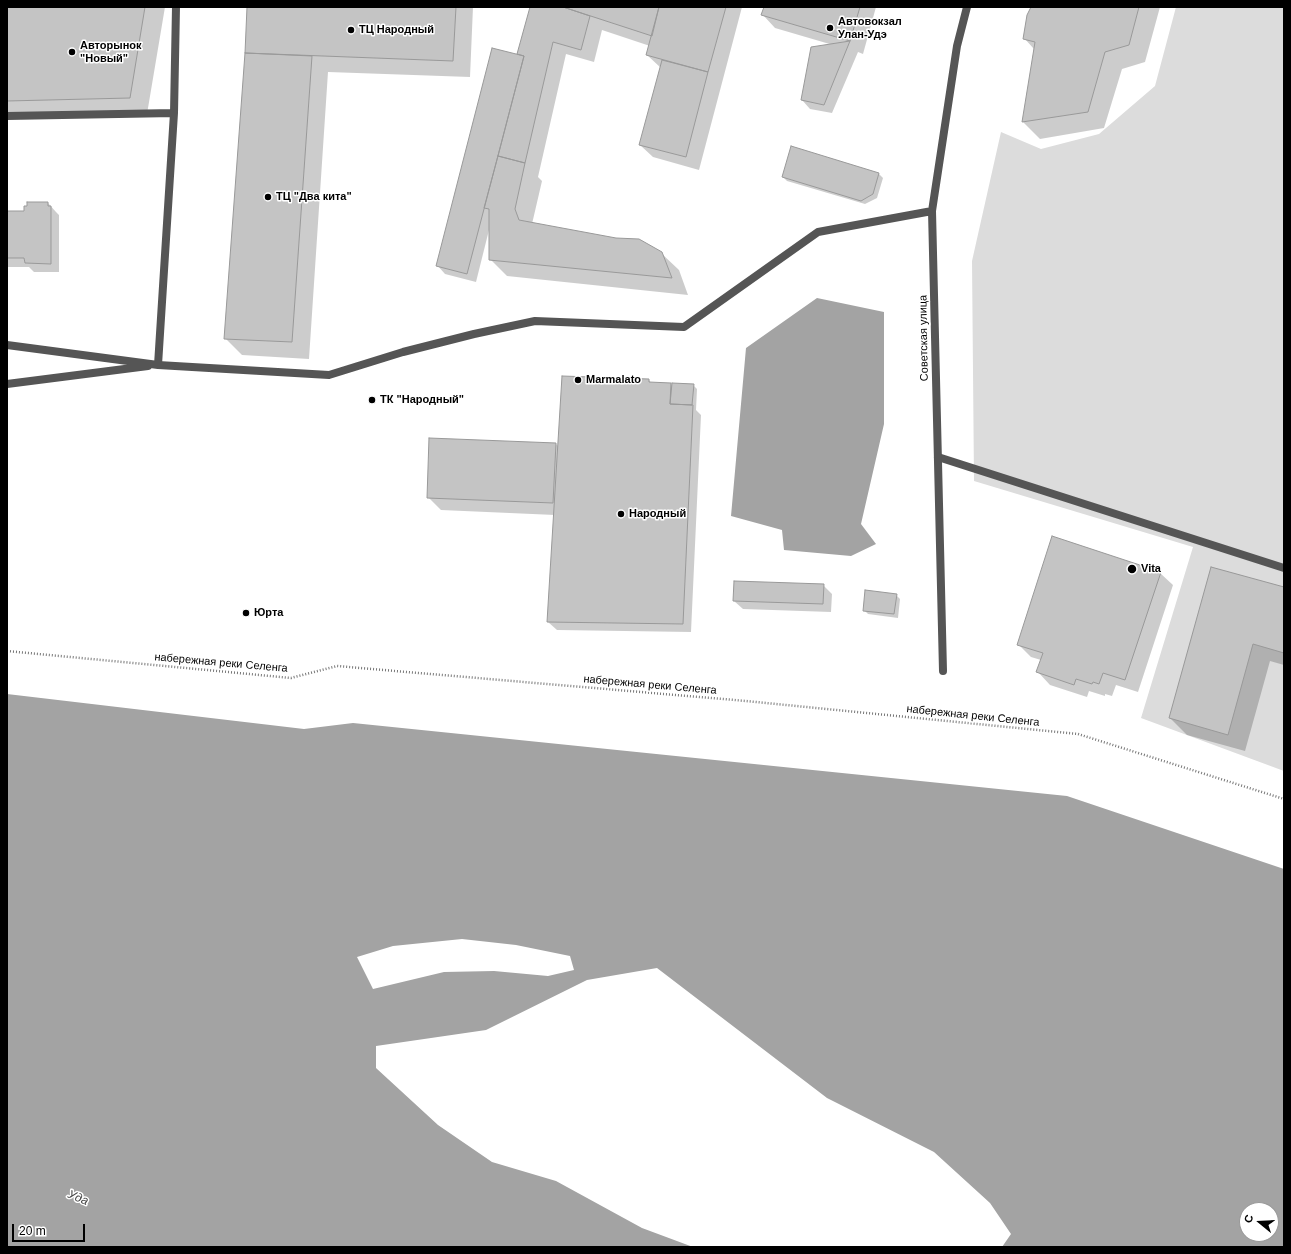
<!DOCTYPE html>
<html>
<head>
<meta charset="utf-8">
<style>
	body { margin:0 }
	#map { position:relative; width:1291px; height:1254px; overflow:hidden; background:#fff; font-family:Arial,sans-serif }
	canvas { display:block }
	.frame { position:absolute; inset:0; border:8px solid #000; pointer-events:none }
	.north { position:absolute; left:1239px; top:1202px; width:40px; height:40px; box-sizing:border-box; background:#fff; border:1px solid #999; border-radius:50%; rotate:288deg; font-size:11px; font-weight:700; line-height:16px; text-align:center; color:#000 }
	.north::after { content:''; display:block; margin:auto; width:14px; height:18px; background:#000; clip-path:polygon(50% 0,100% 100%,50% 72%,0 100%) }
	.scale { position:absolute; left:12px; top:1224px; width:73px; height:18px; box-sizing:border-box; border:2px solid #000; border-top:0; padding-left:5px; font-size:12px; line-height:14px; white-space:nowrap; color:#000; -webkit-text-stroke:3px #fff; paint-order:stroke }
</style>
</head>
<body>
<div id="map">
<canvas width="1291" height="1254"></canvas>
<div class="frame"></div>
<div class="north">С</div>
<div class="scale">20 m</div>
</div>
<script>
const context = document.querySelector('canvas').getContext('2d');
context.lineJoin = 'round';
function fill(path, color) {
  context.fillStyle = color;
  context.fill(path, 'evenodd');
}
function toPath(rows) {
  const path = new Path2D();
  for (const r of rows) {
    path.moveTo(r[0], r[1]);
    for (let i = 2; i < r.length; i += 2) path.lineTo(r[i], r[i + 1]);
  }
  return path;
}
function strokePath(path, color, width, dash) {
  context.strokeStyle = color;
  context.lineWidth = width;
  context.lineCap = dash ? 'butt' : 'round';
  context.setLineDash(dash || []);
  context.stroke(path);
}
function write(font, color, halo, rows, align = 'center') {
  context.font = font + ' Arial,sans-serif';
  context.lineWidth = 3;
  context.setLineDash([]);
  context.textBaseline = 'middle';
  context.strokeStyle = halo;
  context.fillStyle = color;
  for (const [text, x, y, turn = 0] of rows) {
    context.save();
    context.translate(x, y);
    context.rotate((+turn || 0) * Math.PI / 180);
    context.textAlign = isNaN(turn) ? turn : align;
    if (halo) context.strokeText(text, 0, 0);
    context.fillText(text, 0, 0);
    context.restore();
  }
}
fill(toPath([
	[1176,7,1284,7,1284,771,1141,718,1193,547,974,481,972,261,1001,132,1041,149,1099,134,1155,86]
]), '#dcdcdc');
fill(toPath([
	[817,298,884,312,884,424,861,524,876,544,851,556,784,550,782,530,731,516,746,348],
	[7,694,304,729,353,723,1067,796,1284,869,1284,1247,1002,1247,1011,1234,990,1203,934,1152,827,1098,657,968,587,980,486,1030,376,1046,376,1068,438,1125,492,1162,556,1181,642,1228,693,1247,7,1247],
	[462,939,516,945,570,956,574,970,548,976,494,971,444,972,373,989,357,957,393,946],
	[1247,1210,1271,1210,1271,1234,1247,1234]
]), '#a3a3a3');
fill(toPath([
	[7,7,165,7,147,114,7,118],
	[248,7,473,7,470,77,328,72,309,359,242,355,225,338,246,54],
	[531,7,742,7,699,170,653,157,640,145,661,68,647,55,650,46,602,30,594,62,566,54,538,177,542,181,532,224,661,253,679,270,688,295,507,276,490,259,489,230,476,282,445,274,437,265,521,57,518,54],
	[765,7,876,7,863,54,858,52,832,113,810,109,802,100,833,45,775,28,763,15],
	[1032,7,1160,7,1145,62,1122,69,1104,128,1040,139,1023,122,1034,49,1024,38],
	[792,148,879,174,883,178,877,198,865,204,787,181,783,177],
	[48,203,56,212,59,215,59,272,34,272,29,267,7,267,7,212,25,212],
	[649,380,651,383,671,384,672,386,693,385,697,389,696,410,701,415,691,632,557,630,548,622,555,515,441,510,428,497,556,444,559,447],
	[1160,573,1173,585,1138,692,1116,685,1112,696,1105,694,1105,696,1089,691,1087,697,1050,685,1038,672,1041,660,1031,657,1018,644],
	[823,585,832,594,831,612,743,609,734,601],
	[1284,588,1284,665,1270,661,1245,751,1187,735,1170,718],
	[896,595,900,599,898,618,868,614,864,610]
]), '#0003');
const building = toPath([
	[7,7,145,7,130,98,7,101,7,7],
	[247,7,456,7,453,61,245,53,247,7],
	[530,7,563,7,590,16,581,50,553,42,525,163,498,156,524,56,517,54,530,7],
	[563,7,659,7,652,36,563,7],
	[659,7,726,7,708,72,646,55,659,7],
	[764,7,860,7,850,41,761,15,764,7],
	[1031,7,1139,7,1129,45,1105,52,1088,112,1022,122,1035,42,1023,39,1027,15,1031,7],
	[850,41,824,105,801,100,811,47,850,41],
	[492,48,524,56,467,274,436,266,492,48],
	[245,53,312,56,292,342,224,339,245,53],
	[662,60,708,72,686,157,639,145,662,60],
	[791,146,879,173,873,194,861,201,782,177,791,146],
	[498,156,525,163,515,209,519,220,616,238,639,239,662,252,672,278,489,260,489,209,484,208,498,156],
	[27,202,48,202,48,206,51,206,51,264,25,263,24,258,7,258,7,211,24,211,24,206,27,206,27,202],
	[562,376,649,379,649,382,671,383,670,404,693,405,683,624,547,622,562,376],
	[672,383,694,384,692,405,670,404,672,383],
	[429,438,556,443,553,503,427,498,429,438],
	[1052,536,1161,572,1125,680,1103,673,1099,684,1093,682,1092,684,1076,679,1074,685,1036,672,1043,653,1017,645,1052,536],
	[1211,567,1284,587,1284,653,1253,644,1228,735,1169,718,1211,567],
	[734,581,824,584,823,604,733,601,734,581],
	[865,590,897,594,894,614,863,611,865,590]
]);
fill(building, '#c4c4c4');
strokePath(building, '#999', 1);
strokePath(toPath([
	[7,651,291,678,337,666,746,701,1078,734,1284,799]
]), '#777', 2.5, [1, 2]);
strokePath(toPath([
	[938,457,1284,568]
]), '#555', 8);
strokePath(toPath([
	[7,116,174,113],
	[7,345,158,365,329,375,403,352,474,334,535,321,684,327,818,232,932,211],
	[158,365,174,113,176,7],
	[7,384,148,366],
	[943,671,932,211,957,46,967,7]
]), '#555', 8);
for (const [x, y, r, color] of [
	[830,28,4,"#000"],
	[351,30,4,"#000"],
	[72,52,4,"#000"],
	[268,197,4,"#000"],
	[578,380,4,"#000"],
	[372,400,4,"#000"],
	[621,514,4,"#000"],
	[1132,569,5,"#000"],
	[246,613,4,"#000"]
]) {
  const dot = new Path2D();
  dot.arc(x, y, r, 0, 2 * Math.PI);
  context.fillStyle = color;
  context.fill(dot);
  strokePath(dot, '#fff', 1.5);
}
write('bold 11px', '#000', '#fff', [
	["Автовокзал",838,22],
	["Улан-Удэ",838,35],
	["ТЦ Народный",359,30],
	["Авторынок",80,46],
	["\"Новый\"",80,59],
	["ТЦ \"Два кита\"",276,197],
	["Marmalato",586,380],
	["ТК \"Народный\"",380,400],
	["Народный",629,514],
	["Vita",1141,569],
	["Юрта",254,613]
], 'left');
write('11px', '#000', '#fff', [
	["Советская улица",924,338,-91],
	["набережная реки Селенга",221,663,5],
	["набережная реки Селенга",650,685,5],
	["набережная реки Селенга",973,716,6]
]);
write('italic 12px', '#444', '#fff', [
	["Уда",78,1198,23]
]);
</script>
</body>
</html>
